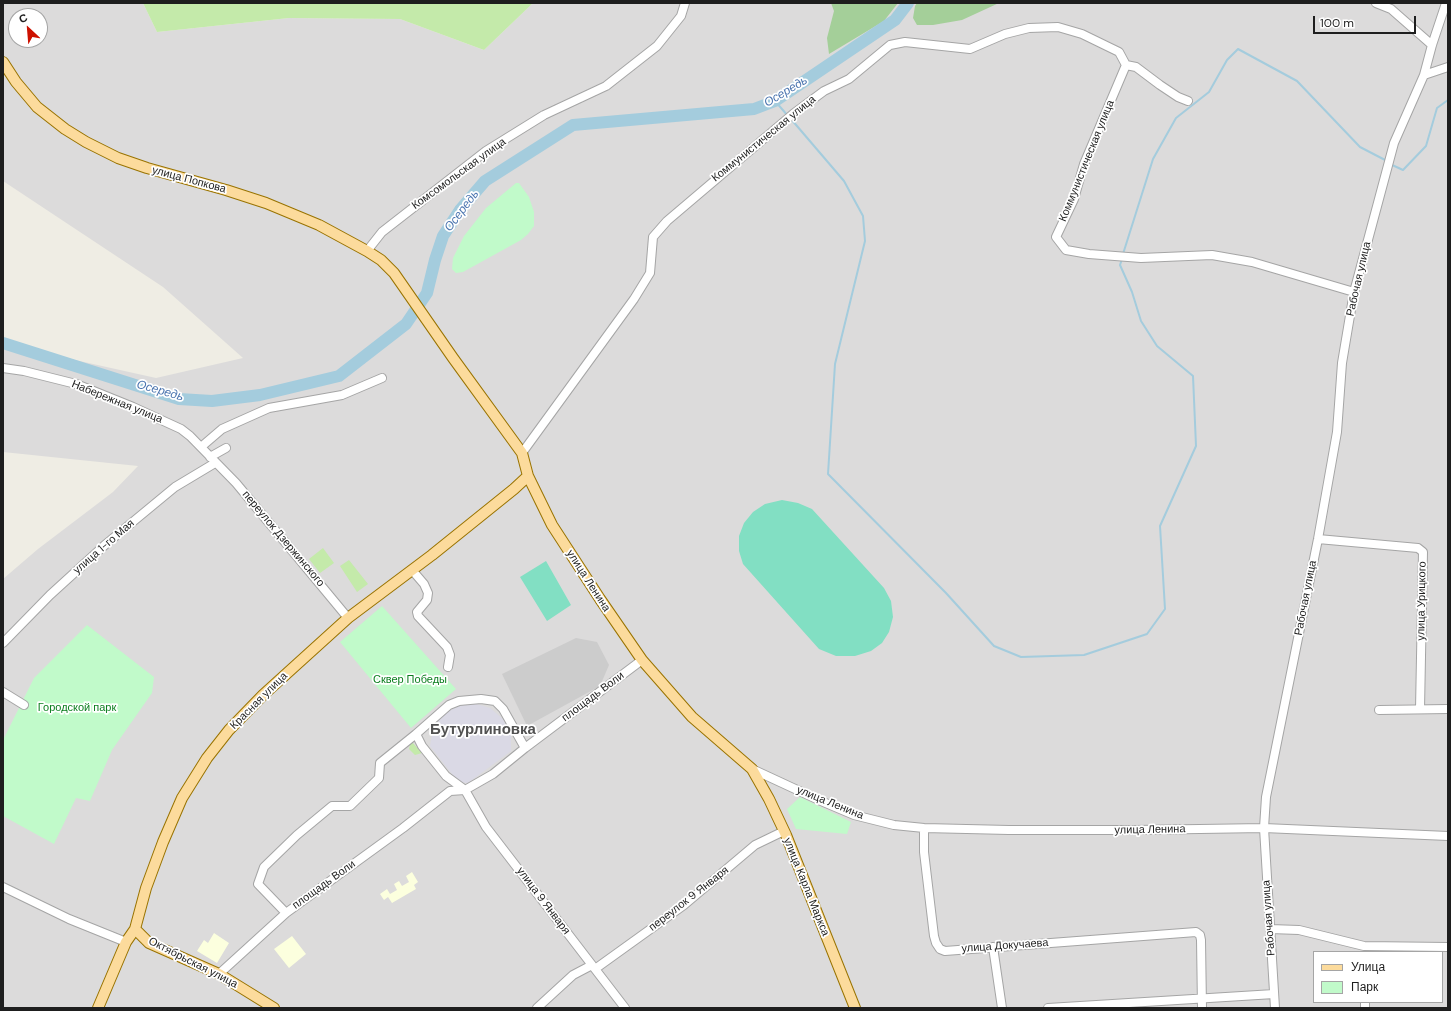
<!DOCTYPE html>
<html>
<head>
<meta charset="utf-8">
<style>
	body { margin:0 }
	#map { position:relative; width:1451px; height:1011px; overflow:hidden; background:#efede4; font-family:"DM Sans",sans-serif }
	canvas { display:block }
	.frame { position:absolute; inset:0; border:4px solid #1e1e1e; pointer-events:none }
	.legend { position:absolute; left:1313px; top:951px; width:130px; height:52px; box-sizing:border-box; background:#fff; border:1px solid #a5a5a5; margin:0; padding:5px 7px; list-style:none; font-size:12px; color:#1e1e1e }
	.legend li { display:flex; align-items:center; gap:8px; height:20px }
	.legend b { width:20px; border:1px solid #a5a5a5 }
	.north { position:absolute; left:8px; top:8px; width:40px; height:40px; box-sizing:border-box; background:#fff; border:1px solid #a5a5a5; border-radius:50%; rotate:334deg; font-size:11px; font-weight:700; line-height:16px; text-align:center; color:#1e1e1e }
	.north::after { content:''; display:block; margin:auto; width:14px; height:18px; background:#cd1100; clip-path:polygon(50% 0,100% 100%,50% 72%,0 100%) }
	.scale { position:absolute; left:1313px; top:16px; width:103px; height:18px; box-sizing:border-box; border:2px solid #1e1e1e; border-top:0; padding-left:5px; font-size:12px; line-height:14px; white-space:nowrap; color:#1e1e1e; -webkit-text-stroke:3px #fff; paint-order:stroke }
</style>
</head>
<body>
<div id="map">
<canvas width="1451" height="1011"></canvas>
<div class="frame"></div>
<ul class="legend">
<li><b style="height:5px;background:#fcdb9c"></b>Улица</li>
<li><b style="height:11px;background:#c1faca"></b>Парк</li>
</ul>
<div class="north">С</div>
<div class="scale">100 m</div>
</div>
<script>
const context = document.querySelector('canvas').getContext('2d');
context.lineJoin = 'round';
function fill(path, color) {
  context.fillStyle = color;
  context.fill(path, 'evenodd');
}
function toPath(rows) {
  const path = new Path2D();
  for (const r of rows) {
    path.moveTo(r[0], r[1]);
    for (let i = 2; i < r.length; i += 2) path.lineTo(r[i], r[i + 1]);
  }
  return path;
}
function strokePath(path, color, width, dash) {
  context.strokeStyle = color;
  context.lineWidth = width;
  context.lineCap = dash ? 'butt' : 'round';
  context.setLineDash(dash || []);
  context.stroke(path);
}
function write(font, color, halo, rows, align = 'center') {
  context.font = font + ' "DM Sans",sans-serif';
  context.lineWidth = 3.5;
  context.setLineDash([]);
  context.textBaseline = 'middle';
  context.strokeStyle = halo;
  context.fillStyle = color;
  for (const [text, x, y, turn = 0] of rows) {
    context.save();
    context.translate(x, y);
    context.rotate((+turn || 0) * Math.PI / 180);
    context.textAlign = isNaN(turn) ? turn : align;
    if (halo) context.strokeText(text, 0, 0);
    context.fillText(text, 0, 0);
    context.restore();
  }
}
fill(toPath([
	[3,3,143,3,157,32,289,18,400,19,484,50,533,3,1448,3,1448,1008,3,1008,3,579,38,549,113,492,138,466,3,452,3,344,156,378,243,358,163,287,3,181],
	[16,16,40,16,40,40,16,40],
	[1314,952,1442,952,1442,1002,1314,1002]
]), '#dcdbdb');
fill(toPath([
	[412,872,418,882,414,885,416,889,392,903,388,897,384,900,380,894,387,889,390,894,397,890,394,884,399,881,402,886,409,882,406,876],
	[214,933,229,943,217,963,197,951,204,940,208,943],
	[292,936,306,954,289,968,274,949]
]), '#fcffde');
fill(toPath([
	[576,638,597,642,609,665,600,686,527,726,502,674]
]), '#ccc');
fill(toPath([
	[143,3,533,3,484,50,400,19,289,18,157,32],
	[323,548,334,563,320,573,309,559],
	[349,560,368,584,357,592,340,566],
	[411,741,422,753,415,755,409,749]
]), '#c4eaaa');
fill(toPath([
	[831,3,898,3,884,21,829,54,827,38,834,11],
	[917,3,999,3,962,20,933,25,917,25,913,18,915,6]
]), '#a4cf99');
fill(toPath([
	[516,183,519,183,529,197,534,212,534,226,528,234,521,240,463,272,456,273,452,269,453,258,464,236,486,208],
	[382,606,456,689,411,728,340,642],
	[87,625,154,677,152,693,112,750,90,801,76,798,54,844,3,816,3,740,34,678],
	[800,797,851,822,847,834,796,829,787,809]
]), '#c1faca');
fill(toPath([
	[782,500,798,503,812,509,884,588,891,601,893,617,889,632,882,643,871,651,855,656,836,656,819,649,743,564,739,551,739,536,744,523,753,512,765,504],
	[546,561,571,605,547,621,520,577]
]), '#82dfc3');
fill(toPath([
	[473,703,490,708,503,719,511,734,511,751,468,783,458,782,430,746,433,729,442,715,457,706]
]), '#dad9e5');
strokePath(toPath([
	[775,101,788,116],
	[791,119,844,181,863,216,865,241,835,364,828,474,946,593,994,646,1021,657,1084,655,1147,634,1165,609,1160,526,1196,446,1193,376,1157,346,1141,321,1132,292,1120,265,1122,259],
	[1390,164,1403,170,1426,146,1437,108,1448,100],
	[1123,254,1153,159,1176,118,1209,92,1227,60,1238,49,1297,81,1360,147,1387,161]
]), '#a4ccdd', 2);
strokePath(toPath([
	[3,343,179,399,212,401,260,395,339,376,406,324,427,293,435,260,443,236,460,210,485,181,573,125,754,109,775,101,895,20,908,3]
]), '#a4ccdd', 12);
const minor = toPath([
	[1376,3,1391,9,1432,45],
	[1126,65,1136,67,1160,85,1178,97,1188,101],
	[1424,75,1432,45,1446,3],
	[367,251,382,232,486,151,544,115,606,86,657,46,681,16,685,3],
	[3,368,24,371,76,384,133,407,181,429,190,436,236,483,348,618],
	[201,447,222,429,269,408,342,395,382,378],
	[522,453,634,299,650,273,653,237,667,221,793,114,824,91,849,79,890,45,905,42,970,49,1005,34,1029,28,1058,27,1082,34,1119,52,1126,65,1084,164,1074,199,1056,237,1066,250,1089,254,1141,258,1212,255,1252,262,1354,292],
	[210,457,226,448],
	[1318,539,1418,548,1423,552,1420,709],
	[412,570,424,584,428,593,427,600,417,612,418,616,447,647,450,655,448,667],
	[3,643,50,595,106,544,175,487,215,463],
	[3,692,24,705],
	[1379,710,1448,709],
	[525,748,503,709,495,701,481,699,459,701,449,705,416,734,422,746,446,776,465,790,486,827,625,1008],
	[752,769,821,801,854,815,894,825,924,828,1009,830,1135,830,1264,828,1448,836],
	[924,828,924,852,934,936,936,943,940,949,945,951,1196,932,1200,935,1201,940,1202,1008],
	[3,887,69,919,126,942],
	[286,913,258,884,264,867,297,835,332,806,350,806,379,778,380,763,416,734],
	[1270,929,1299,930,1364,946,1448,947],
	[993,947,1002,1008],
	[595,969,684,905,755,845,784,831],
	[219,974,286,913,403,828,450,791,465,790,493,774,525,748,642,660],
	[1365,1002,1365,1008],
	[537,1008,573,975,592,965],
	[1048,1008,1274,994],
	[1275,1008,1264,828,1266,797,1318,539,1337,432,1342,363,1354,292,1394,143,1424,75,1448,67]
]);
const major = toPath([
	[3,62,16,82,37,107,65,129,86,142,118,158,147,168,226,190,266,203,319,225,367,251,381,260,394,273,453,358,522,453,528,476,552,525,600,599,642,660,692,717,752,769,769,799,786,835,855,1008],
	[135,929,149,943,219,974,274,1008],
	[98,1008,126,942,135,929,146,888,163,842,182,798,207,758,229,730,263,695,348,618,432,555,514,489,528,476]
]);
strokePath(minor, '#a5a5a5', 10);
strokePath(major, '#997300', 12);
strokePath(minor, '#fff', 8);
strokePath(major, '#fcdb9c', 10);
write('11px', '#1e1e1e', '#fff', [
	["Коммунистическая улица",764,139,-39],
	["Коммунистическая улица",1087,161,-68],
	["Комсомольская улица",459,174,-36],
	["улица Попкова",189,180,15],
	["Рабочая улица",1359,279,-77],
	["Набережная улица",117,402,22],
	["переулок Дзержинского",283,539,50],
	["улица 1-го Мая",104,547,-41],
	["улица Ленина",588,581,57],
	["Рабочая улица",1306,598,-79],
	["улица Урицкого",1422,601,-89],
	["площадь Воли",593,697,-37],
	["Красная улица",259,701,-45],
	["улица Ленина",830,803,22],
	["улица Ленина",1150,830,-1],
	["площадь Воли",324,885,-36],
	["улица Карла Маркса",806,887,68],
	["переулок 9 Января",689,899,-38],
	["улица 9 Января",543,901,53],
	["Рабочая улица",1269,918,-94],
	["улица Докучаева",1005,946,-4],
	["Октябрьская улица",193,963,27]
]);
write('11px', '#0b7e1e', '#fff', [
	["Сквер Победы",410,680],
	["Городской парк",77,708]
]);
write('italic 12px', '#4a74af', '#fff', [
	["Осередь",786,92,-31],
	["Осередь",462,211,-53],
	["Осередь",160,391,16]
]);
write('bold 15px', '#515151', '#fff', [
	["Бутурлиновка",483,730]
]);
</script>
</body>
</html>
